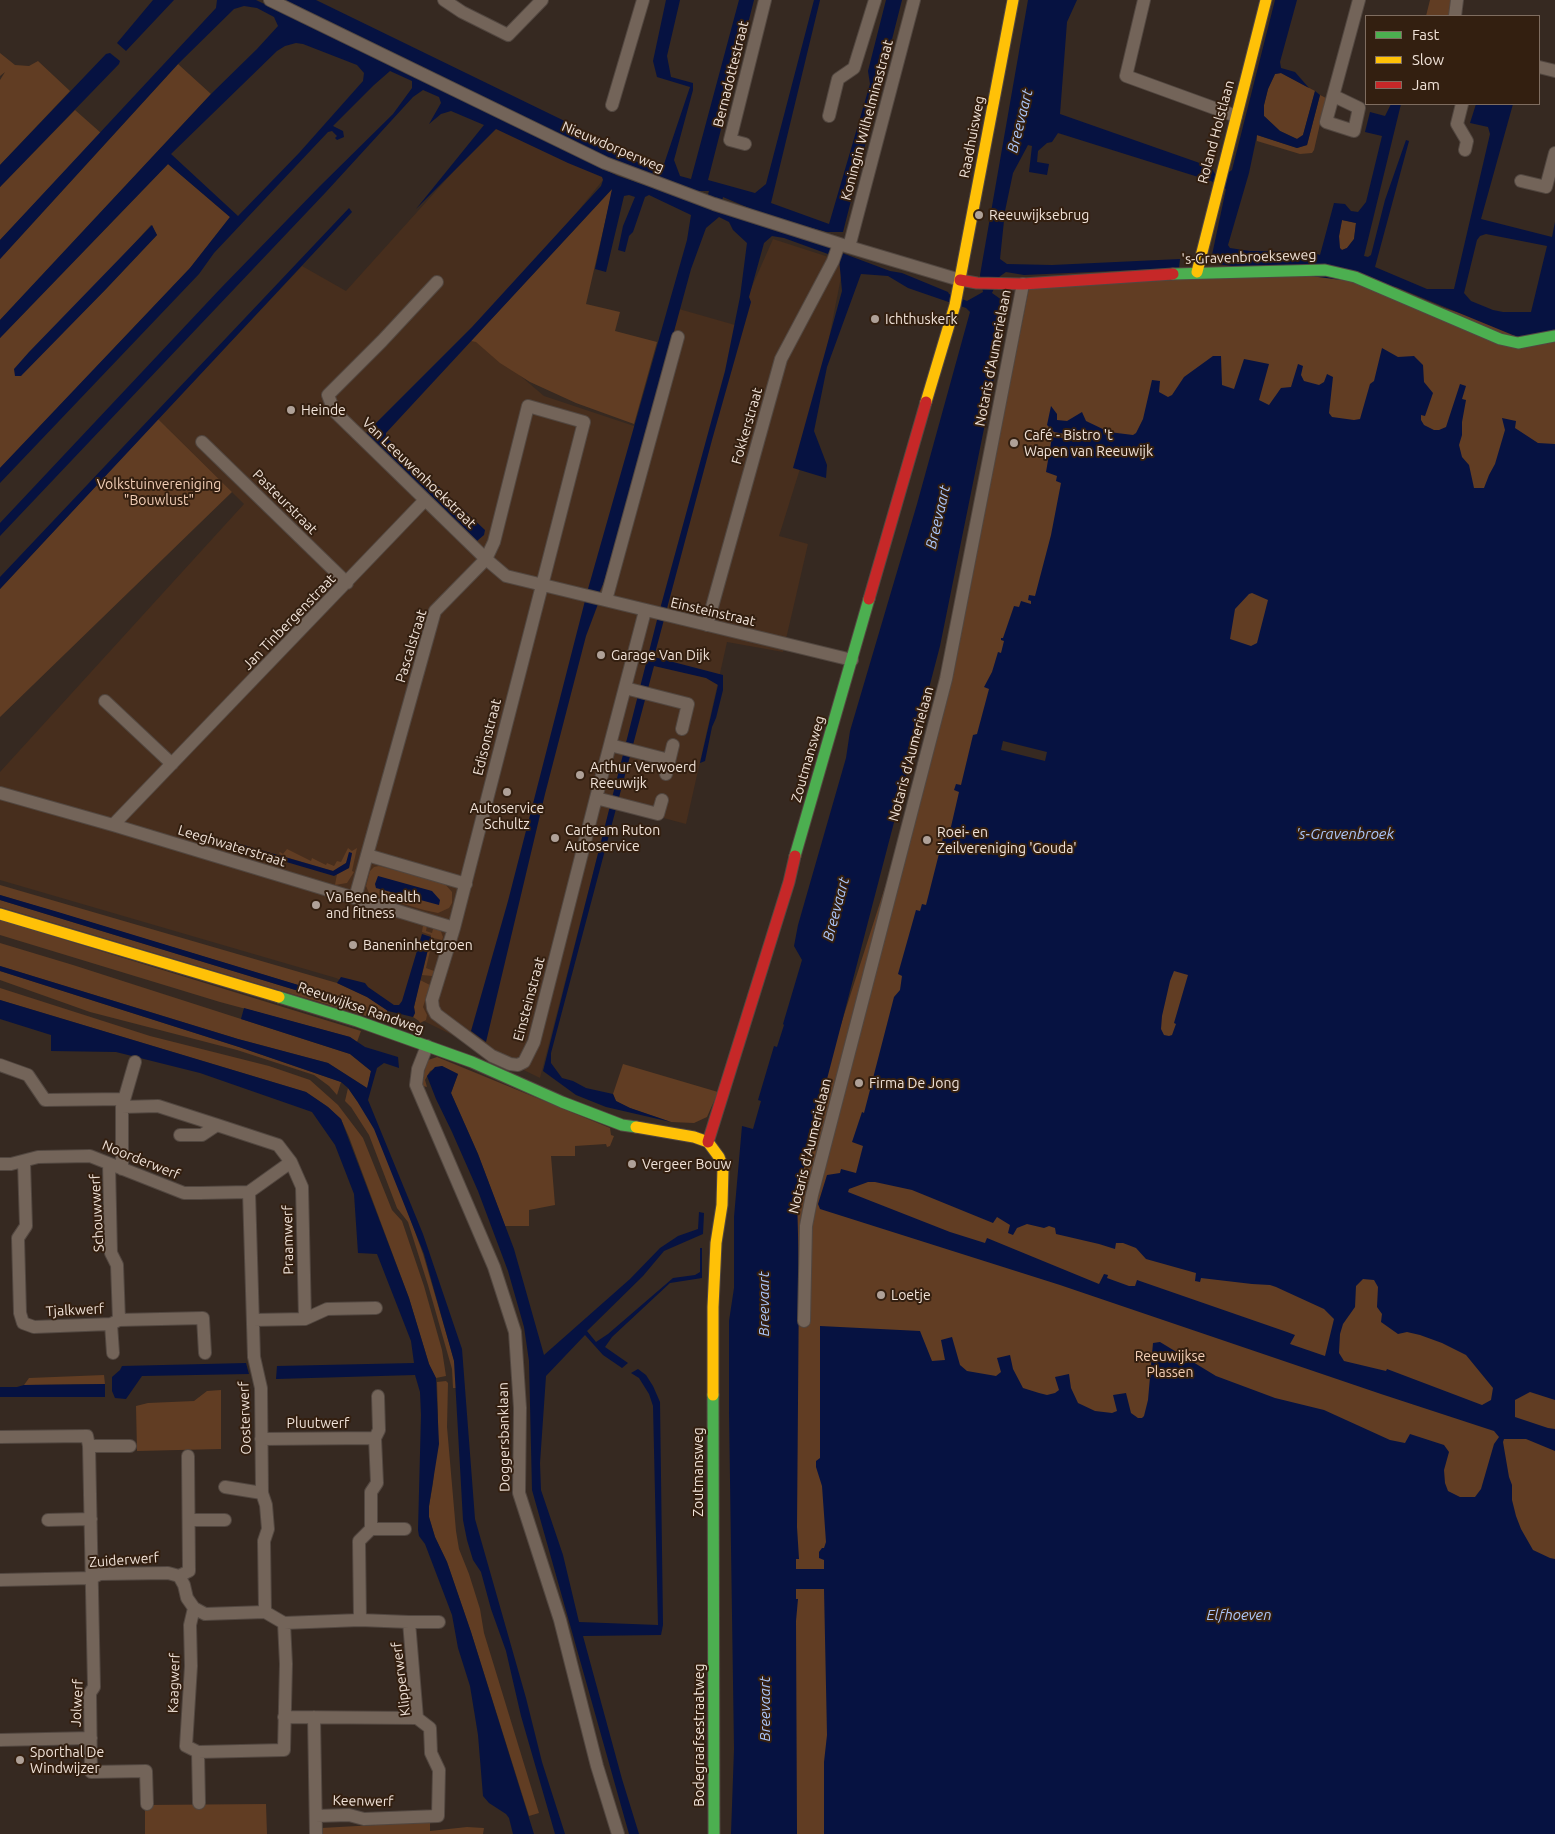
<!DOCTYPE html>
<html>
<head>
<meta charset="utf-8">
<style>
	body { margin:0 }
	#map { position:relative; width:1555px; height:1834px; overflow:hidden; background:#362921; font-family:Ubuntu,sans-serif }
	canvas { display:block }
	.legend { position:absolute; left:1365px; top:15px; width:175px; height:90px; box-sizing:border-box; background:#331f10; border:1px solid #7f6d60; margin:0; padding:6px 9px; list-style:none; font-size:15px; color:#f0e2d8 }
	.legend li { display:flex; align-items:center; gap:10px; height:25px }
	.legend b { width:25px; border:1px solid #7f6d60 }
</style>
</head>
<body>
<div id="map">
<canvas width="1555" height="1834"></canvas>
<ul class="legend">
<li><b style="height:6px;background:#4caf50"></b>Fast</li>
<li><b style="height:6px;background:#ffc107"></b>Slow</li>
<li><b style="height:6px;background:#c62828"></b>Jam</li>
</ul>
</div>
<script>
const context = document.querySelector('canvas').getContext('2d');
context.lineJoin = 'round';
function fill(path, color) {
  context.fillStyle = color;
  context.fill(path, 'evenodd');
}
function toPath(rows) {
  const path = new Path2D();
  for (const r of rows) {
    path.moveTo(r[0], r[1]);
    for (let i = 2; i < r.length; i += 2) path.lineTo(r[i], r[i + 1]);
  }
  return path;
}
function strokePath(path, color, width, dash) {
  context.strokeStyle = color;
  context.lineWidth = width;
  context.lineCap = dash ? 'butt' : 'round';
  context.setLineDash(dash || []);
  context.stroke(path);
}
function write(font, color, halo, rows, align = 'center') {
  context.font = font + ' Ubuntu,sans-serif';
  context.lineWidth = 4;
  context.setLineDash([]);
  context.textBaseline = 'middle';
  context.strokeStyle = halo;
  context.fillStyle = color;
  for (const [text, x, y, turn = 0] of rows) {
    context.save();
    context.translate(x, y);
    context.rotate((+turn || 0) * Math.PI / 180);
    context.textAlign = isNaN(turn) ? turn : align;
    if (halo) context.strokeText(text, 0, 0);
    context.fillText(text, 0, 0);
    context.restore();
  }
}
fill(toPath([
	[498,122,611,170,476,338,544,396,649,431,679,309,735,325,773,239,844,262,809,440,779,536,808,544,783,652,727,642,686,824,611,804,540,1078,336,978,0,880,0,772,244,504,158,419,302,266,346,291]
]), '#472e1d');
fill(toPath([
	[1430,0,1452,0,1453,16,1426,16],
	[0,53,15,65,29,66,38,61,70,91,0,165,0,80,5,72,0,76],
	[178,64,211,94,0,320,0,259],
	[1281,73,1315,91,1303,135,1297,139,1280,131,1264,116,1264,105,1268,89,1275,74],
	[1320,95,1326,98,1314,150,1312,153,1300,154,1257,141,1257,135,1297,148,1307,145],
	[75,110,101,133,0,240,0,187],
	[168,164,230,217,190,268,0,468,0,338],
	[151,225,157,235,106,289,21,375,15,376],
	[613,188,586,304,620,312,615,331,657,342,634,424,576,403,530,382,500,363,476,342,471,341],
	[1342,220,1356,223,1354,239,1347,248,1342,250,1339,248,1339,236],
	[1322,272,1555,341,1555,1834,784,1834,785,1199,950,684,1029,288],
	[158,419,232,492,0,717,0,589],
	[348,848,352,851,357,848,352,871,354,872,347,883,335,885,337,874,349,868,352,853,346,863,333,871,282,856,279,853,280,852,283,854,287,849,311,861,312,858,326,865,327,863,334,866,337,861,341,862],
	[379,866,444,883,452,892,452,903,449,908,438,913,424,910,373,895,369,893,366,886,370,871,374,867],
	[0,885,337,983,367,997,387,1010,387,1014,383,1014,376,1019,0,907,0,900,338,1003,341,998,0,895],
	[0,920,361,1031,357,1042,350,1037,220,1002,0,935],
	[423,925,427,926,426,931,432,933,434,925,440,929,443,937,442,940,433,938,426,968,434,971,432,976,422,975,431,937,431,935,422,932],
	[0,943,73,965,350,1054,371,1071,368,1087,367,1088,328,1063,238,1039,0,966],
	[0,971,239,1047,341,1082,337,1095,329,1086,314,1075,237,1050,90,1012,0,980],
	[420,980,430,985,423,1007,427,1015,426,1020,420,1023,419,1021,413,1017,415,1013,414,1007],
	[0,988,150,1036,269,1066,310,1080,338,1105,363,1138,392,1210,402,1221,424,1286,442,1350,446,1376,436,1378,429,1364,409,1298,349,1137,341,1119,328,1107,306,1092,0,1000],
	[437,1057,610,1128,611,1135,614,1136,610,1146,607,1147,606,1144,575,1146,575,1156,551,1156,555,1205,529,1210,529,1226,505,1226,478,1154,451,1093,458,1074,442,1066,430,1071,425,1080,427,1087,423,1086,421,1082,428,1060],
	[623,1064,718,1092,707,1117,694,1123,671,1122,630,1108,616,1101,613,1094],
	[348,1088,357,1101,369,1105,423,1254,459,1377,458,1388,453,1388,452,1369,428,1285,408,1222,397,1208,369,1135,351,1107,345,1101],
	[104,1375,105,1384,24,1385,29,1378],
	[446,1381,448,1383,447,1427,456,1531,459,1549,469,1574,480,1609,484,1633,539,1813,529,1816,471,1632,447,1562,435,1537,429,1517,429,1506,433,1483,438,1415,437,1382],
	[221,1390,221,1449,137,1451,136,1406,148,1403,194,1401,207,1391],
	[266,1804,267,1834,145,1834,145,1805],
	[430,1822,430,1831,467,1827,484,1828,483,1834,321,1834,321,1828]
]), '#613d23');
fill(toPath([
	[153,0,174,0,126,51,117,43],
	[217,0,256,0,618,176,705,205,709,191,694,191,624,165,542,127,283,0,316,0,581,129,582,136,661,173,690,87,657,77,653,61,666,0,680,0,667,56,671,77,693,83,693,90,674,160,680,176,691,179,739,0,754,0,708,180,755,193,766,184,814,0,820,0,771,203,829,224,870,84,868,71,886,0,902,0,843,232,827,232,770,217,723,197,720,209,723,212,775,230,832,247,842,253,890,271,902,273,948,292,949,294,967,301,983,292,980,275,1028,0,1077,0,1067,22,1060,114,1211,167,1215,174,1224,176,1232,170,1275,0,1297,0,1280,62,1281,68,1295,72,1309,88,1281,73,1275,74,1268,89,1264,105,1264,116,1280,131,1297,139,1303,135,1315,91,1320,95,1307,145,1297,148,1257,135,1249,173,1228,245,1230,248,1250,251,1310,252,1320,255,1334,203,1345,204,1351,211,1358,212,1366,202,1382,136,1365,132,1370,112,1385,116,1391,104,1401,104,1364,256,1368,257,1371,255,1385,200,1406,140,1409,141,1375,267,1427,289,1454,289,1490,134,1488,127,1470,123,1476,104,1513,104,1481,219,1552,237,1555,222,1555,331,1520,338,1396,287,1217,264,1212,255,1226,189,1211,181,1058,133,1052,142,1047,143,1038,151,1037,162,1049,164,1047,175,1029,172,1032,146,1028,145,1013,173,1005,211,1000,259,1007,264,1052,265,1180,259,1179,268,1024,275,1006,272,999,277,992,293,1006,303,1005,308,992,389,940,646,797,1194,799,1276,797,1527,799,1559,796,1559,796,1569,824,1569,824,1560,819,1558,819,1552,822,1548,824,1548,826,1542,822,1486,816,1467,816,1461,820,1458,820,1326,920,1331,932,1361,945,1360,941,1340,952,1337,960,1365,967,1371,996,1376,1001,1372,997,1358,1010,1355,1013,1369,1023,1388,1039,1393,1047,1395,1055,1393,1059,1390,1055,1377,1069,1374,1071,1388,1078,1403,1095,1411,1112,1413,1117,1411,1113,1395,1126,1393,1131,1413,1138,1418,1142,1418,1144,1416,1148,1400,1153,1343,1160,1342,1216,1376,1275,1398,1324,1410,1390,1440,1405,1443,1410,1434,1444,1445,1449,1452,1444,1470,1445,1483,1448,1491,1460,1497,1475,1497,1481,1489,1494,1444,1499,1437,1494,1431,1381,1394,1060,1285,820,1209,818,1204,827,1175,840,1173,841,1169,856,1173,863,1146,852,1142,862,1112,864,1113,894,997,900,990,902,976,898,974,916,910,920,911,922,904,926,905,945,830,950,831,959,792,954,790,956,784,961,785,973,735,977,734,989,689,984,687,992,672,998,652,1001,653,1004,641,1001,640,1001,638,1003,638,1014,606,1019,607,1021,601,1031,604,1031,601,1028,600,1029,595,1035,596,1051,535,1061,483,1056,481,1057,476,1046,472,1052,437,1075,439,1076,436,1054,432,1047,425,1051,406,1057,414,1057,420,1067,421,1082,412,1086,421,1109,432,1133,435,1136,433,1143,419,1152,380,1160,381,1159,392,1168,397,1172,395,1184,377,1213,356,1221,356,1222,385,1234,389,1244,359,1269,364,1259,400,1269,405,1281,388,1291,387,1298,364,1303,366,1301,375,1304,381,1319,385,1324,382,1327,374,1333,377,1329,413,1332,417,1354,420,1360,419,1370,384,1374,381,1382,348,1398,357,1414,356,1423,365,1424,382,1433,393,1425,416,1421,415,1421,420,1424,425,1434,430,1439,430,1446,427,1460,384,1466,386,1462,399,1466,400,1462,422,1462,435,1459,445,1462,457,1469,465,1474,488,1484,488,1489,475,1495,464,1505,430,1502,418,1516,421,1515,428,1538,443,1555,444,1555,1400,1530,1392,1515,1400,1515,1417,1548,1428,1555,1429,1555,1451,1526,1439,1504,1439,1503,1442,1509,1477,1512,1485,1512,1500,1516,1516,1521,1529,1533,1550,1550,1558,1555,1559,1555,1834,824,1834,824,1762,827,1735,824,1589,796,1589,796,1599,798,1599,796,1621,797,1834,731,1834,734,1749,729,1412,729,1321,734,1288,734,1217,742,1126,753,1129,761,1101,758,1100,774,1046,777,1047,784,1025,783,1024,802,960,794,946,798,925,846,758,850,731,917,504,970,312,966,308,908,288,888,276,861,274,827,367,814,431,827,465,826,478,793,468,842,291,839,258,784,238,772,236,764,243,749,297,751,302,712,440,654,657,723,675,723,690,716,718,712,727,705,761,700,763,718,685,706,678,654,666,551,1053,551,1063,562,1078,573,1081,586,1088,613,1094,616,1101,630,1108,671,1122,606,1107,576,1095,543,1071,657,620,725,371,740,297,747,243,733,230,729,222,719,217,706,228,691,269,645,438,604,582,600,591,598,604,586,636,545,794,486,1042,471,1031,508,901,588,589,687,240,691,215,649,195,645,197,633,232,629,236,625,252,618,250,623,226,635,197,629,195,624,196,606,272,595,269,612,189,386,433,386,437,485,530,484,535,477,541,366,433,472,327,601,186,603,180,602,177,568,163,496,129,416,209,484,125,451,111,441,114,429,124,441,103,439,97,423,90,413,97,326,192,0,536,0,523,220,289,320,186,393,114,412,88,412,81,390,71,374,85,333,126,343,131,344,137,337,140,335,138,337,136,332,131,328,132,214,253,199,274,0,483,0,468,190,268,230,217,168,164,0,338,0,320,211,94,257,49,278,26,274,17,257,8,244,6,234,9,178,64,0,259,0,240,216,8],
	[296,43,303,44,357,65,364,73,363,81,299,153,238,216,171,154,277,51,285,46],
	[1342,220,1356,223,1354,239,1347,248,1342,250,1340,248,1339,236],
	[1486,234,1547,246,1531,312,1503,312,1493,310,1471,301,1464,293,1477,240,1480,236],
	[1252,593,1268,600,1257,643,1251,646,1230,639,1235,609,1249,594],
	[1174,971,1188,975,1174,1023,1176,1024,1172,1035,1169,1036,1164,1035,1161,1029,1162,1016,1170,981],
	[868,1182,875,1182,912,1190,993,1223,997,1217,1010,1225,1008,1233,1013,1235,1017,1228,1027,1224,1044,1228,1049,1226,1055,1228,1056,1234,1099,1244,1115,1249,1116,1243,1123,1243,1136,1248,1146,1259,1196,1273,1195,1281,1200,1282,1201,1278,1252,1284,1270,1285,1276,1287,1324,1309,1334,1319,1325,1356,1290,1344,1295,1335,1287,1332,1137,1280,1135,1286,1129,1286,1107,1278,1108,1275,1104,1274,1099,1284,987,1238,985,1243,950,1232,848,1192,849,1189],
	[1363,1279,1374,1280,1378,1287,1377,1307,1382,1314,1381,1322,1398,1334,1407,1332,1420,1335,1442,1343,1466,1355,1493,1388,1491,1400,1482,1405,1387,1369,1386,1371,1344,1361,1339,1353,1340,1334,1343,1324,1355,1307,1356,1286],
	[110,53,120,61,119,64,0,187,0,165,106,54],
	[349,208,352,212,0,589,0,577],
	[152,225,157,235,106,289,21,376,15,376,14,369,29,352],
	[233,842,333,871,346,863,349,852,352,853,349,868,334,876,232,846],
	[378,876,432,891,440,900,439,905,376,888,375,884],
	[0,895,58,912,341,998,338,1003,0,900],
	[422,934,431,937,414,1007,415,1013,413,1017,388,1011,367,997,337,983,341,977,365,983,368,987,394,1005,399,1005,402,1001],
	[0,966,238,1039,328,1063,367,1088,371,1071,350,1054,241,1019,244,1008,350,1037,365,1047,398,1057,399,1068,384,1063,377,1068,368,1100,423,1234,462,1349,475,1519,526,1698,542,1762,565,1834,555,1834,521,1716,506,1651,491,1609,481,1572,473,1560,467,1540,463,1520,454,1361,424,1254,374,1129,357,1101,348,1088,341,1082,239,1047,0,971],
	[0,1000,306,1092,328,1107,341,1119,409,1298,429,1364,436,1378,439,1444,429,1506,429,1517,435,1537,447,1562,471,1632,534,1834,513,1834,509,1818,506,1814,489,1803,483,1796,478,1735,470,1686,458,1648,452,1615,425,1544,419,1536,418,1530,421,1415,420,1392,415,1375,276,1379,277,1366,414,1363,411,1341,377,1254,358,1253,354,1194,335,1145,312,1112,200,1073,116,1052,51,1051,51,1035,0,1019],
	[442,1066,458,1074,451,1093,478,1154,514,1249,544,1355,630,1279,660,1248,678,1236,698,1229,699,1212,704,1213,703,1234,664,1251,643,1276,587,1331,596,1342,608,1334,673,1278,695,1275,700,1272,700,1248,702,1248,702,1278,670,1283,612,1337,605,1347,628,1363,622,1368,603,1355,585,1335,546,1376,540,1463,541,1490,563,1555,579,1622,658,1625,653,1406,649,1394,639,1378,631,1373,638,1369,646,1375,653,1386,660,1402,663,1625,661,1635,583,1636,622,1779,639,1834,629,1834,532,1490,529,1361,524,1327,508,1271,478,1191,452,1132,436,1099,427,1076,435,1067],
	[246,1363,249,1374,142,1376,126,1399,115,1398,112,1391,112,1377,120,1370,122,1366],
	[105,1384,105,1397,0,1397,0,1387,17,1387,24,1385]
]), '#061241');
fill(toPath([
	[1003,741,1047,752,1045,761,1001,750]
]), '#362921');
const street = toPath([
	[270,0,605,163,714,204,849,247,960,280],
	[444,0,462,12,508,35,542,0],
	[1144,0,1126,76,1236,116],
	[1455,16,1457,0],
	[1539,67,1555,71],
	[1334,96,1359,108,1354,131,1326,122,1359,0],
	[1462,104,1457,124,1467,141,1465,150],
	[612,105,643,0],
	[829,116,838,79,854,68,875,0],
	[745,144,730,140,765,0],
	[1521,181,1546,187,1555,153],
	[849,247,914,0],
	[437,282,382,341,328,395,334,411,486,559,506,576,852,660],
	[202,442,347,583],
	[606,600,678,337],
	[707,625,781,359,833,261,839,244],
	[625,688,688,704,682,729],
	[105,701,172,764],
	[610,745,669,760],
	[666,774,673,745],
	[0,793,113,825,454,928],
	[596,798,658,814,662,800],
	[113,825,425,500],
	[367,855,466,884],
	[355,898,435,611,486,559,494,542,528,406,584,422,454,928,432,1000,433,1008,436,1014,492,1056,510,1064,518,1065,524,1062,534,1042,596,798,645,611],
	[427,1046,418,1069,416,1085,494,1267,515,1332,520,1408,519,1493,560,1620,597,1766,618,1834],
	[0,1065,28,1075,45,1100,124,1099],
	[122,1107,158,1106,217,1125],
	[180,1135,202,1135,217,1125,278,1145,291,1162,302,1187,305,1319],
	[24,1162,26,1226,18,1238,20,1313,23,1323,34,1327,111,1324,119,1320,203,1318,205,1353],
	[0,1164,11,1164,38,1157,90,1156,184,1193,200,1193,249,1192,291,1162],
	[109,1164,111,1253,117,1265,119,1320],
	[122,1169,122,1107,135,1062],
	[249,1192,254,1357,261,1388,262,1493,266,1505,268,1529,264,1541,265,1612],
	[253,1320,305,1319,327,1309,376,1308],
	[804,1321,806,1226,812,1195,946,679,1023,284],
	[111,1324,113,1353],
	[0,1437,87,1436,89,1446,94,1687,90,1693,91,1772,146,1771,147,1804],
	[375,1438,379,1430,378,1396],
	[261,1439,375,1438,377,1483,371,1492,371,1529,359,1541,360,1620],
	[89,1446,130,1446],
	[225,1487,262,1493],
	[48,1520,91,1519],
	[190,1520,225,1520],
	[371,1529,405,1529],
	[179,1576,189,1571,188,1456],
	[0,1580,92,1578,100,1574,168,1573,179,1576,184,1585,187,1598,194,1608,205,1614,265,1612,284,1623],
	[194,1608,190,1625,191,1666,186,1746,198,1752,199,1803],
	[409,1622,439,1622],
	[284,1623,360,1620,409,1622,417,1718,430,1728,431,1753,439,1770,438,1816,364,1819,349,1815,316,1816],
	[284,1717,417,1718],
	[314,1717,316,1834],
	[0,1740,91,1738],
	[198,1752,284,1750,286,1664,284,1623]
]);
const fast = toPath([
	[1173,274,1325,270,1355,277,1500,339,1518,343,1555,336],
	[795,856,869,599],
	[279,997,357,1021,472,1062,562,1102,622,1125,636,1127],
	[713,1395,714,1834]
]);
const slow = toPath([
	[1197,272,1266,0],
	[926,402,955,305,1013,0],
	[0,914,279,997],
	[636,1127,694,1137,708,1142],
	[708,1142,719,1157,723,1168,722,1205,716,1243,713,1307,713,1395]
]);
const jam = toPath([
	[960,280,977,283,1023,284,1173,274],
	[869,599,926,402],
	[708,1142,789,882,795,856]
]);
strokePath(street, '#524740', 14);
strokePath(fast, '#524740', 13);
strokePath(slow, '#524740', 13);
strokePath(jam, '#524740', 13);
strokePath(street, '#736459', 12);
strokePath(fast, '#4caf50', 11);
strokePath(slow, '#ffc107', 11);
strokePath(jam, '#c62828', 11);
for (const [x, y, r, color] of [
	[979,215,5,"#afa198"],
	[875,319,5,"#afa198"],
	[291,410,5,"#afa198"],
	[1014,443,5,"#afa198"],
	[601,655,5,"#afa198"],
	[580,775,5,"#afa198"],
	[507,792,5,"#afa198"],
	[555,838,5,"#afa198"],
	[927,840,5,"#afa198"],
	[316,905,5,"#afa198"],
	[353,945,5,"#afa198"],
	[859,1083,5,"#afa198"],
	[632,1164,5,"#afa198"],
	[881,1295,5,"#afa198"],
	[20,1760,5,"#afa198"]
]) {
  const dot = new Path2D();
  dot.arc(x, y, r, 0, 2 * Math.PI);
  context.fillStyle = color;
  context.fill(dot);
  strokePath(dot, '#331f10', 2);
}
write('14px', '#f0e2d8', '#331f10', [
	["Bernadottestraat",731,74,-76],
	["Koningin Wilhelminastraat",867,120,-75],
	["Roland Holstlaan",1216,132,-75],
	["Raadhuisweg",972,137,-79],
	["Nieuwdorperweg",613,147,23],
	["'s-Gravenbroekseweg",1249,257,-2],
	["Notaris d'Aumerielaan",993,358,-79],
	["Fokkerstraat",747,426,-74],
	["Van Leeuwenhoekstraat",419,473,44],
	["Pasteurstraat",285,502,45],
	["Einsteinstraat",713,612,13],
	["Jan Tinbergenstraat",289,622,-46],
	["Pascalstraat",411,646,-73],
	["Edisonstraat",487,737,-76],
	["Notaris d'Aumerielaan",911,754,-75],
	["Zoutmansweg",808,759,-74],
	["Leeghwaterstraat",232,846,17],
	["Einsteinstraat",529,999,-75],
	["Reeuwijkse Randweg",361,1008,19],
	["Notaris d'Aumerielaan",810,1146,-76],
	["Noorderwerf",141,1160,22],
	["Schouwwerf",97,1213,-93],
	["Praamwerf",288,1240,-91],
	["Tjalkwerf",75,1310,-3],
	["Oosterwerf",245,1418,-92],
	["Pluutwerf",318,1423],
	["Doggersbanklaan",504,1437,-91],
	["Zoutmansweg",698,1472,-90],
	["Zuiderwerf",124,1560,-4],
	["Klipperwerf",401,1679,-97],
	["Kaagwerf",174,1683,-88],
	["Jolwerf",77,1703,-87],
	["Bodegraafsestraatweg",699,1735,-90],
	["Keenwerf",363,1801,1]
]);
write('14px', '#f0e2d8', '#331f10', [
	["Reeuwijksebrug",989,215],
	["Ichthuskerk",885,319],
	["Heinde",301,410],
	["Café - Bistro 't",1024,435],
	["Wapen van Reeuwijk",1024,451],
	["Garage Van Dijk",611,655],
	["Arthur Verwoerd",590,767],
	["Reeuwijk",590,783],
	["Autoservice",507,808,"center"],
	["Schultz",507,824,"center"],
	["Carteam Ruton",565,830],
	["Autoservice",565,846],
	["Roei- en",937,832],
	["Zeilvereniging 'Gouda'",937,848],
	["Va Bene health",326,897],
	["and fitness",326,913],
	["Baneninhetgroen",363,945],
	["Firma De Jong",869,1083],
	["Vergeer Bouw",642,1164],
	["Loetje",891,1295],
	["Sporthal De",30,1752],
	["Windwijzer",30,1768]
], 'left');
write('14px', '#f3cfb7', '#331f10', [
	["Volkstuinvereniging",159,484],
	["\"Bouwlust\"",159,500],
	["Reeuwijkse",1170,1356],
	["Plassen",1170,1372]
]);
write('italic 15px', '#abc6f9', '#331f10', [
	["Breevaart",1020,121,-76],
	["Breevaart",938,517,-77],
	["'s-Gravenbroek",1345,834],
	["Breevaart",836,909,-75],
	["Breevaart",764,1304,-90],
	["Elfhoeven",1239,1615],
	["Breevaart",765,1709,-90]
]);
</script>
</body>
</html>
